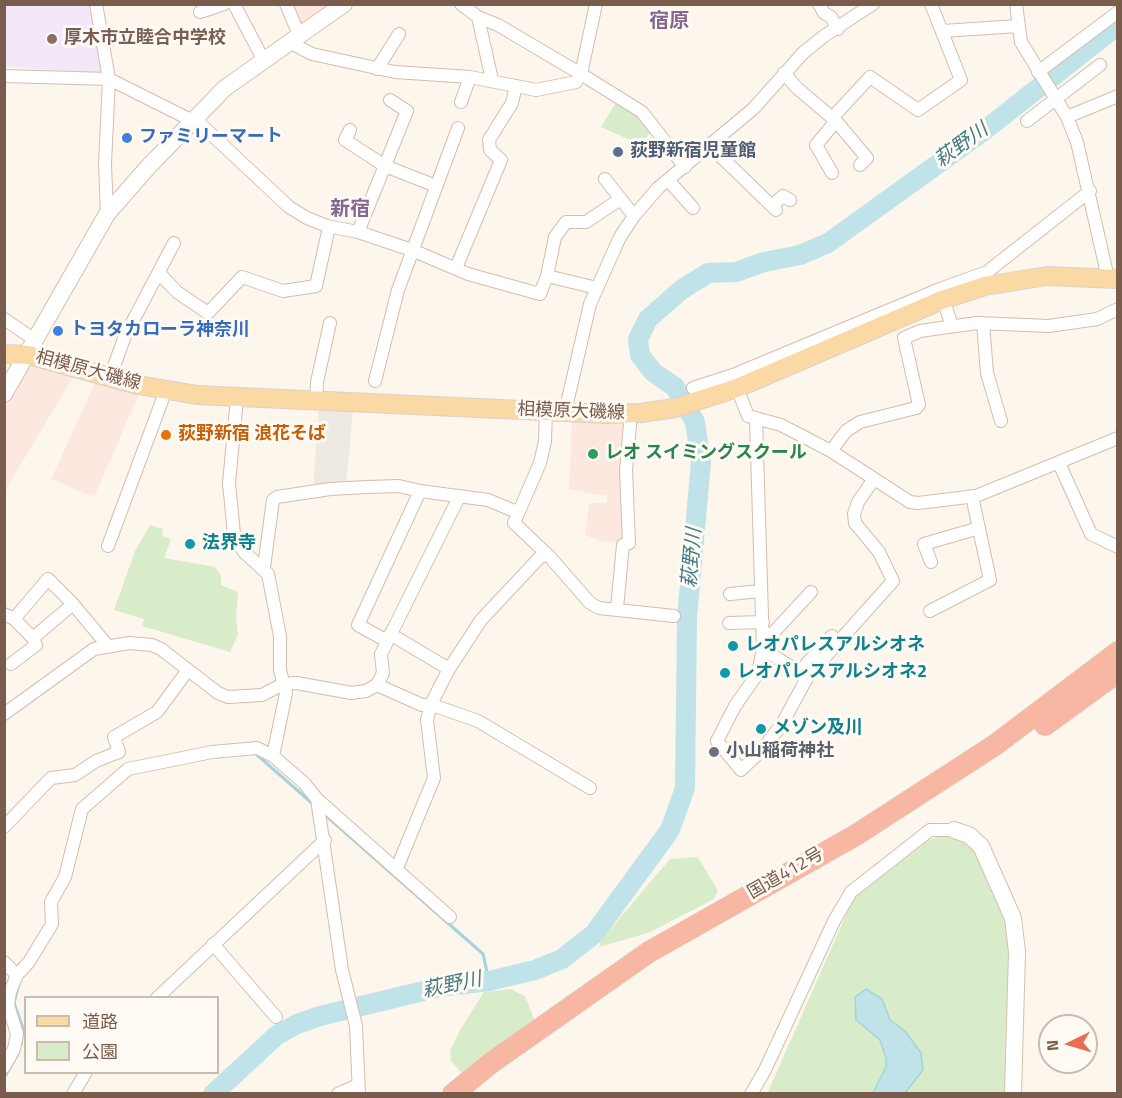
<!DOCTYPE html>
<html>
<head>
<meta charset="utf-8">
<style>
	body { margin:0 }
	#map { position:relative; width:1122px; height:1098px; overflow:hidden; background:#fdf6ec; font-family:"Titillium Web","Noto Sans JP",sans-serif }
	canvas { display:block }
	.frame { position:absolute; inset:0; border:6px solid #7a5c4d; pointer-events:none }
	.legend { position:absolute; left:24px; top:996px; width:195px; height:78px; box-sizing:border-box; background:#fffaf3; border:2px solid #cabbb1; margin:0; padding:8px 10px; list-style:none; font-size:18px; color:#7a5c4d }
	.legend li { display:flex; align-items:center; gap:12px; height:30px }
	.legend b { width:30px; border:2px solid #cabbb1 }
	.north { position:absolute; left:1038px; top:1014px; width:60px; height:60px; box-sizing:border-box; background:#fffaf3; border:2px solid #cabbb1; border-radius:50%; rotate:265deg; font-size:16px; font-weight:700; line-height:24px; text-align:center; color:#7a5c4d }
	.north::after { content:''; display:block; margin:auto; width:21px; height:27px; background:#e76f51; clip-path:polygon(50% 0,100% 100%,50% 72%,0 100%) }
</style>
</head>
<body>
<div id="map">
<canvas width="1122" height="1098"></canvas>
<div class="frame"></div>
<ul class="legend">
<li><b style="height:8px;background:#fbd9a5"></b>道路</li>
<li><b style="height:16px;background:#d8ecc9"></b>公園</li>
</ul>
<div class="north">N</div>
</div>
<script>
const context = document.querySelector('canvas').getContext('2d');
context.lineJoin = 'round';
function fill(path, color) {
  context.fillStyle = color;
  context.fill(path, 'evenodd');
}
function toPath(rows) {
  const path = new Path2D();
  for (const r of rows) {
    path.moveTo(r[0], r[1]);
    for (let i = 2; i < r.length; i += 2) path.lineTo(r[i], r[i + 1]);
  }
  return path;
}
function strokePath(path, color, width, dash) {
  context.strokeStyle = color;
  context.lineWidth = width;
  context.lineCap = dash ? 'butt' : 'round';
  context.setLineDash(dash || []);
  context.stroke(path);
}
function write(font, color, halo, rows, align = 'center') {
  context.font = font + ' "Titillium Web","Noto Sans JP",sans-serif';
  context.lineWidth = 6;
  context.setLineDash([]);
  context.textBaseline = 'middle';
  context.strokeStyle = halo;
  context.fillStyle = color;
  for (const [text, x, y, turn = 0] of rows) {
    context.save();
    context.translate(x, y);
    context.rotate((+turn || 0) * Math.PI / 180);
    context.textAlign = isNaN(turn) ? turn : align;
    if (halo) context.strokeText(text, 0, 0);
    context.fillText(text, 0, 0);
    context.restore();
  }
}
fill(toPath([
	[290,5,334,5,300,26],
	[29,366,73,377,5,491,5,409],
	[96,381,140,392,94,497,51,479],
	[572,419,626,421,624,543,600,541,585,535,589,503,606,503,607,496,569,489]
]), '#fde8e0');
fill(toPath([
	[319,409,353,410,346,486,313,488]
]), '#efe9e4');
fill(toPath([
	[5,5,93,5,103,75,5,66]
]), '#f3e8fa');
fill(toPath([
	[618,99,653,129,643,142,639,144,601,127],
	[150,525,163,529,162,536,171,539,164,558,215,567,221,576,221,585,238,592,236,618,238,635,230,652,142,626,144,619,114,610,135,551],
	[943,836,966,842,976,851,1003,911,1008,929,1011,949,1007,1093,767,1094,853,899,930,839],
	[698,857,718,891,714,899,648,933,599,947,601,940,670,859],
	[511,989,525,996,534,1019,462,1073,451,1061,450,1051,460,1030,484,992]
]), '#d8ecc9');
const water = toPath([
	[866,989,882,999,890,1020,905,1031,921,1053,923,1070,905,1093,873,1093,886,1067,886,1058,880,1040,856,1020,855,997,866,989]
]);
fill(water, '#bfe3e8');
strokePath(water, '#a5d3da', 1.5);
strokePath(toPath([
	[256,754,314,805],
	[323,813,483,954,489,981],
	[18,987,14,1003,23,1028,21,1045],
	[4,1078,18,1054]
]), '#a5d3da', 3);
strokePath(toPath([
	[213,1094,277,1035,297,1024,320,1016,440,987,489,981,535,970,562,959,594,934,670,830,685,788,687,618,701,462,695,422,675,387,653,372,640,355,638,339,648,319,681,290,708,273,736,272,764,262,800,255,828,243,985,130,1118,25]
]), '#bfe3e8', 20);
const street = toPath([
	[96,4,109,79,105,164,107,214],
	[234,4,263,59],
	[286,4,299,35],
	[461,4,478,17,498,25,581,74,596,4],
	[819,4,824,13,831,17,838,29],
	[1016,4,1021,42,1067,117,1077,142,1108,278],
	[200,12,224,4],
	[478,17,492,80],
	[943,31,1018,26],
	[289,42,312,54,395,72,470,77,536,90,576,82,581,74,642,112,685,167],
	[377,69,399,34],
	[1038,72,1118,12],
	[784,73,797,88,836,121,867,158,860,165],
	[4,76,109,79,191,120],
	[461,102,470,77],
	[833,117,870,77,918,110,961,80,931,4],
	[1067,117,1118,96],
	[194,118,289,207,307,218,327,226,358,232,412,250,468,274,540,294,547,276,555,237,566,222,586,222,619,200],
	[1027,121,1100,65],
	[350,130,345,140,385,166,436,186],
	[710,146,776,210],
	[832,173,816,145,836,121],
	[605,179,634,216],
	[668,180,693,208],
	[772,206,783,196,790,200],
	[358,232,407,111,390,100],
	[456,268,501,160,490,150,489,140,512,103,516,86],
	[159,273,177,292,208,313,242,277,283,291,316,286,329,227],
	[547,276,597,288],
	[941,293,952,326],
	[4,319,35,340],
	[983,323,987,373,1001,421],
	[110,377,125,336,174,243],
	[375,381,398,290,458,128],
	[693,388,733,375,940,289,987,272,1090,191],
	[737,388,748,416,781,425,831,451,910,502,918,503,976,496,1118,438],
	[237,398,229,483,234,534,244,552,268,574,280,636,280,670,286,693,273,756,304,783,317,799,342,970,356,1026,359,1094],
	[316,402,317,382,330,323],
	[546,411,545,441,540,463,514,523,549,556,590,603,599,608,674,616],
	[565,412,590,304,620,237,634,216,658,188,753,109,803,53,824,36,873,4],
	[756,419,763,649,758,673,735,706,717,741,741,770,762,750,782,724,808,676,893,581,879,552,855,523,854,514,858,502,874,479],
	[831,451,846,431,860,422,916,408,919,405,904,338,920,331,977,323,1049,326,1097,319,1118,309],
	[1059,463,1091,534,1118,547],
	[108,546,166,390],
	[931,562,924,544,979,528],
	[264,567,273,500,277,497,330,489,367,487,399,486,420,491],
	[730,594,761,591],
	[617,608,623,545,629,543,626,470,631,413],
	[930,611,990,580,972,496],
	[4,614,14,619,48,579,73,604,107,645],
	[14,619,33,638,73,604],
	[729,623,763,622],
	[390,634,449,669],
	[763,636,773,633,811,592],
	[387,641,358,625,420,491,488,500,517,512],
	[763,649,797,671,802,669,832,636],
	[11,664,36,645,33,638],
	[377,685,422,705,435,706,478,721,590,788],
	[4,714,94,649,129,643,152,645,161,649,218,693,228,697,262,695,283,684,297,683,351,693,366,691,377,685,383,673,381,654,459,497],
	[317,799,450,917],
	[4,827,51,778,75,775,96,761,119,752,114,737,157,712,188,670],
	[397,868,434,778,427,720,431,704,449,669,481,620,541,556,549,556],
	[213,944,276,1017],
	[4,962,17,975],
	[157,998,325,840],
	[4,1067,14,1049,17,1034,8,1005,10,992,17,975,29,962,52,924,51,902,65,877,82,809,128,769,212,752,257,748,273,756],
	[73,1094,86,1072],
	[338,1094,358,1085],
	[751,1094,765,1070,834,921,851,892,930,830,954,830]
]);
const secondary = toPath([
	[4,394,107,214,148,167,225,88,344,4],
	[954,830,969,835,981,846,1013,918,1017,952,1013,1094]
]);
const primary = toPath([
	[4,354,28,355,138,385,197,395,607,414,641,413,675,408,737,388,942,300,985,286,1047,276,1118,279]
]);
const highway = toPath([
	[1045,725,1118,672],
	[453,1094,491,1063,649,952,856,835,995,745,1118,652]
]);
strokePath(street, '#d1beb0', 14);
strokePath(secondary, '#d6c0b0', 18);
strokePath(primary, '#dad1cd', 20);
strokePath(highway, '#dad1cd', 22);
strokePath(street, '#fff', 12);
strokePath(secondary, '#fff', 16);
strokePath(primary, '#fbd9a5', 18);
strokePath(highway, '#f7b7a3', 21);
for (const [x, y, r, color] of [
	[52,39,6,"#8d6e63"],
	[127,138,6,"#3f7fe0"],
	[618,152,6,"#5c6f8a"],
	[58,331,6,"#3f7fe0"],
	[166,435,6,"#e8710a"],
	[593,454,6,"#2e9e5b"],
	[190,544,6,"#0f9aa8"],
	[733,646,6,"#0f9aa8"],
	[725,673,6,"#0f9aa8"],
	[761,729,6,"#0f9aa8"],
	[714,752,6,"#6b7280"]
]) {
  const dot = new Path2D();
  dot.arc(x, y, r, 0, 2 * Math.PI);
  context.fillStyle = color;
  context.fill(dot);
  strokePath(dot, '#fffaf3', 2);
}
write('bold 18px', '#785e54', '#fffaf3', [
	["厚木市立睦合中学校",64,39]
], 'left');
write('bold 18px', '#366cbe', '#fffaf3', [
	["ファミリーマート",139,138],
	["トヨタカローラ神奈川",70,331]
], 'left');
write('bold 18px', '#4e5e75', '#fffaf3', [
	["荻野新宿児童館",630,152]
], 'left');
write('18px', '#7a5c4d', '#fffaf3', [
	["相模原大磯線",88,371,15],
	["相模原大磯線",571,412,2],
	["国道412号",786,874,-30]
]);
write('bold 18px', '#c56008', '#fffaf3', [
	["荻野新宿 浪花そば",178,435]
], 'left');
write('bold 18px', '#27864d', '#fffaf3', [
	["レオ スイミングスクール",605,454]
], 'left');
write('bold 18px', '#0d838f', '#fffaf3', [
	["法界寺",202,544],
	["レオパレスアルシオネ",745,646],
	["レオパレスアルシオネ2",737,673],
	["メゾン及川",773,729]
], 'left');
write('bold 18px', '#5b616d', '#fffaf3', [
	["小山稲荷神社",726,752]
], 'left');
write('bold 20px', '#846695', '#fffaf3', [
	["宿原",669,22],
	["新宿",350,210]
]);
write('italic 20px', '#437c86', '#fffaf3', [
	["萩野川",962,146,-36],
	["萩野川",693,558,-85],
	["萩野川",452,986,-12]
]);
</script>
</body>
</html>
